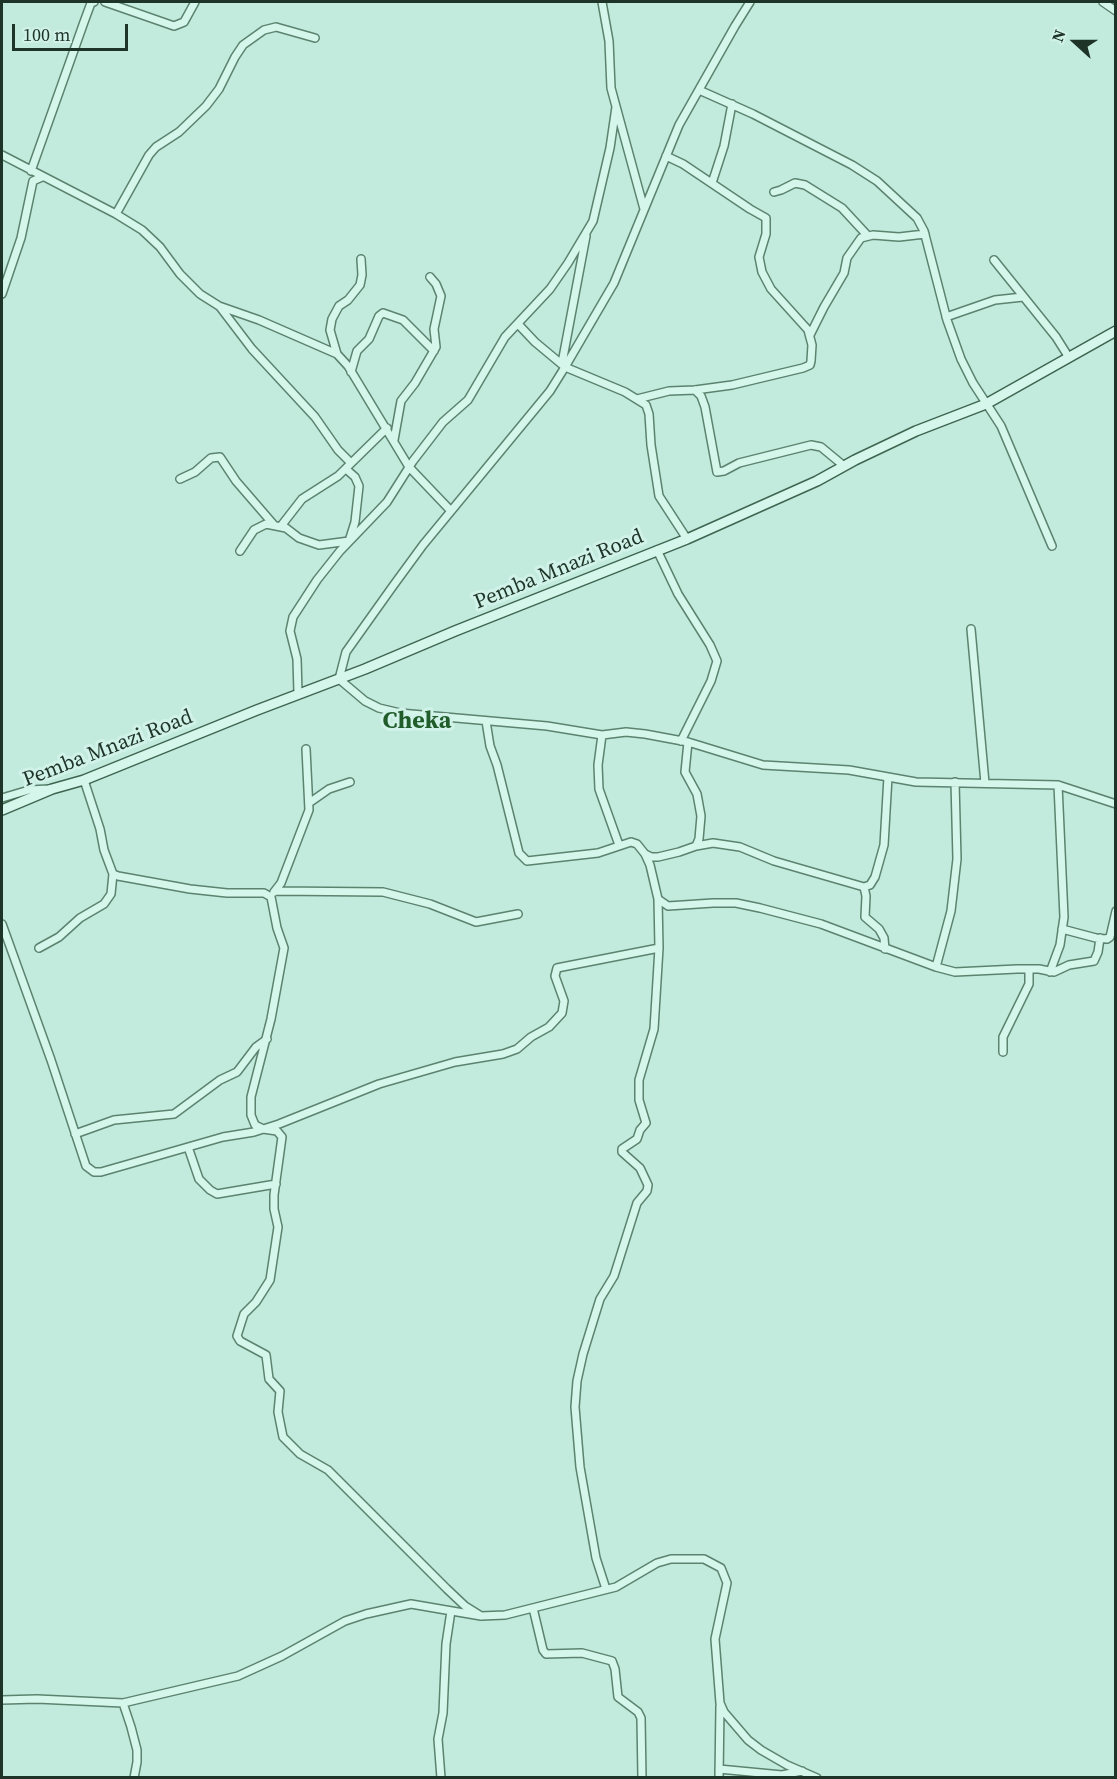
<!DOCTYPE html>
<html>
<head>
<meta charset="utf-8">
<style>
	body { margin:0 }
	#map { position:relative; width:1117px; height:1779px; overflow:hidden; background:#c2eadd; font-family:"Source Serif 4",serif }
	canvas { display:block }
	.frame { position:absolute; inset:0; border:3px solid #1e3428; pointer-events:none }
	.north { position:absolute; left:1045px; top:12px; width:60px; height:60px; -webkit-text-stroke:4px #d1f2e8; paint-order:stroke; rotate:291deg; font-size:16px; font-weight:700; line-height:24px; text-align:center; color:#1e3428 }
	.north::after { content:''; display:block; margin:auto; width:21px; height:27px; background:#1e3428; clip-path:polygon(50% 0,100% 100%,50% 72%,0 100%) }
	.scale { position:absolute; left:12px; top:24px; width:116px; height:27px; box-sizing:border-box; border:3px solid #1e3428; border-top:0; padding-left:8px; font-size:18px; line-height:21px; white-space:nowrap; color:#1e3428; -webkit-text-stroke:4px #d1f2e8; paint-order:stroke }
</style>
</head>
<body>
<div id="map">
<canvas width="1117" height="1779"></canvas>
<div class="frame"></div>
<div class="north">N</div>
<div class="scale">100 m</div>
</div>
<script>
const context = document.querySelector('canvas').getContext('2d');
context.lineJoin = 'round';
function toPath(rows) {
  const path = new Path2D();
  for (const r of rows) {
    path.moveTo(r[0], r[1]);
    for (let i = 2; i < r.length; i += 2) path.lineTo(r[i], r[i + 1]);
  }
  return path;
}
function strokePath(path, color, width, dash) {
  context.strokeStyle = color;
  context.lineWidth = width;
  context.lineCap = dash ? 'butt' : 'round';
  context.setLineDash(dash || []);
  context.stroke(path);
}
function write(font, color, halo, rows, align = 'center') {
  context.font = font + ' "Source Serif 4",serif';
  context.lineWidth = 6;
  context.setLineDash([]);
  context.textBaseline = 'middle';
  context.strokeStyle = halo;
  context.fillStyle = color;
  for (const [text, x, y, turn = 0] of rows) {
    context.save();
    context.translate(x, y);
    context.rotate((+turn || 0) * Math.PI / 180);
    context.textAlign = isNaN(turn) ? turn : align;
    if (halo) context.strokeText(text, 0, 0);
    context.fillText(text, 0, 0);
    context.restore();
  }
}
const street = toPath([
	[105,2,174,26,184,22,195,2],
	[602,2,609,41,611,88,644,209],
	[750,2,735,26,679,125,614,283,565,367,550,391,423,545,393,586,346,652,339,679,365,701,379,708,400,713,547,726,602,735,626,732,645,734,688,742,763,765,849,770,916,782,1058,785,1116,804],
	[1103,2,1116,11],
	[699,90,753,114,852,165,877,181,917,218,924,231,947,320,961,359,973,383,1001,426,1052,546],
	[2,155,116,214,142,230,160,247,180,274,200,294,219,306,259,320,337,354,348,366,409,467,451,511],
	[31,171,84,22,91,3,94,2],
	[712,183,724,146,732,104],
	[774,192,781,190,795,183,805,185,842,208,867,235],
	[116,214,149,155,156,147,179,132,206,106,219,89,235,57,243,45,264,30,276,27,315,38],
	[994,260,1056,337,1068,356],
	[2,294,21,238,33,181,42,177],
	[220,307,252,349,315,417,338,450,351,463],
	[946,317,995,300,1023,297],
	[518,324,535,342,565,367,625,392,646,405,649,414,651,445,659,496,687,539],
	[810,335,824,307,844,273,847,258,861,238,873,235,899,237,925,234],
	[337,354,330,330,332,319,339,306,348,300,360,285,362,275,361,259],
	[562,363,586,236],
	[351,372,357,351,369,339,379,316,383,313,403,320,434,351],
	[695,390,701,396,705,407,717,472,724,471,739,463,811,445,821,447,844,466],
	[637,399,669,391,695,390,732,385,803,368,810,365,811,361,812,345,808,330,771,289,762,272,759,257,766,234,766,218,750,209,683,164,666,156],
	[394,440,401,401,415,383,436,347,434,329,441,296,436,284,430,277],
	[180,479,195,472,211,458,220,457,236,481,274,525],
	[281,526,302,499,338,476,387,428],
	[657,550,678,594,710,645,717,661,711,681,681,741],
	[240,551,254,530,266,524,286,528,299,538,319,545,349,541,355,522,359,486,355,477,346,469],
	[971,629,985,783],
	[298,693,297,659,290,631,293,617,317,580,340,551,387,502,413,461,443,422,468,400,505,337,550,289,568,263,593,221,610,148,616,107],
	[486,721,490,746,497,765,519,853,527,861,598,853,631,842,637,844,645,854,651,857,658,857,679,852,696,846,699,839,701,816,697,794,685,772,688,742],
	[602,735,598,765,599,789,619,845],
	[84,780,100,829,104,850,113,874,118,876,190,889,227,893,264,893,271,897,277,928,284,948,271,1019,251,1097,251,1115,255,1125,263,1129,277,1131,282,1137,274,1195,274,1209,278,1227,270,1280,256,1302,244,1314,237,1336,240,1341,266,1355,269,1379,280,1391,278,1412,283,1437,300,1454,328,1470,447,1589,465,1606,481,1616],
	[2,798,29,790,49,789],
	[309,803,329,789,350,782],
	[696,846,713,843,740,847,774,861,864,887,866,896,865,917,879,929,884,938,885,949],
	[645,854,650,865,658,899,668,906,713,903,736,903,760,908,821,924,936,967,955,972,1017,969,1039,969,1054,972,1069,965,1094,961,1098,952,1100,938],
	[864,887,870,885,875,877,884,845,888,777],
	[275,891,383,892,430,904,476,922,518,914],
	[274,892,281,883,309,810,306,749],
	[2,924,51,1060,86,1166,94,1172,101,1172,223,1137,254,1132,279,1124,379,1084,455,1062,503,1054,517,1049,531,1037,549,1027,562,1013,564,1001,555,976,557,968,659,948,658,899],
	[1062,929,1096,938,1107,939,1110,937,1116,911],
	[39,948,59,937,80,918,104,904,111,894,113,874],
	[936,967,951,911,957,859,955,782],
	[1050,972,1060,945,1064,917,1058,785],
	[1003,1052,1003,1037,1029,984,1029,969],
	[75,1134,114,1120,174,1114,220,1080,237,1072,256,1047,267,1039],
	[188,1147,199,1179,210,1190,217,1194,276,1184],
	[606,1589,596,1558,580,1467,575,1407,577,1381,583,1354,600,1299,614,1276,637,1203,647,1191,648,1185,640,1168,622,1152,622,1149,637,1139,640,1130,646,1123,639,1100,639,1080,654,1029,659,948],
	[533,1608,543,1650,546,1654,582,1653,612,1661,615,1669,618,1697,638,1712,641,1718,642,1778],
	[2,1700,37,1699,123,1703,238,1676,282,1656,345,1621,366,1614,411,1604,481,1616,505,1615,616,1587,657,1563,671,1559,704,1559,721,1568,727,1583,715,1639,720,1703,724,1712,748,1740,761,1750,787,1765,817,1778],
	[123,1703,131,1727,137,1750,137,1762,134,1778],
	[719,1769,782,1775,802,1771],
	[441,1778,438,1739,443,1713,446,1644,451,1611],
	[719,1778,720,1706]
]);
const secondary = toPath([
	[2,810,52,789,84,780,257,710,365,669,455,631,687,539,817,481,855,460,916,431,986,404,1116,331]
]);
strokePath(street, '#5b836f', 10);
strokePath(secondary, '#3e6550', 12);
strokePath(street, '#d5f6eb', 7);
strokePath(secondary, '#d5f6eb', 9);
write('21px', '#1e3428', '#d1f2e8', [
	["Pemba Mnazi Road",559,570,-22],
	["Pemba Mnazi Road",108,749,-21]
]);
write('bold 24px', '#205d2b', '#d1f2e8', [
	["Cheka",417,722]
]);
</script>
</body>
</html>
